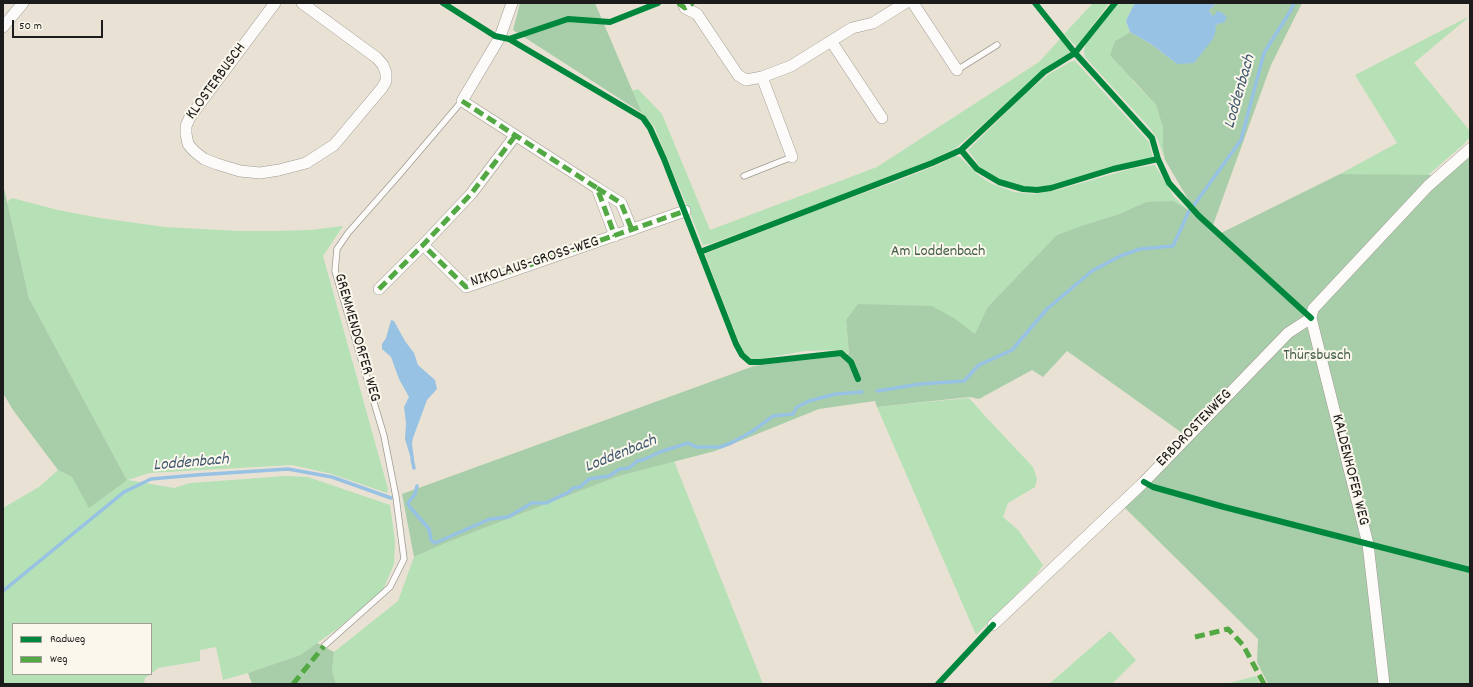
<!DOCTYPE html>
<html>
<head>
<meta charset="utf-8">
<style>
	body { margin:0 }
	#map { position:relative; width:1473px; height:687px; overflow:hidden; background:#e9e2d4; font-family:Dekko,sans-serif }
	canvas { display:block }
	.frame { position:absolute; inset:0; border:4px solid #1c1c1c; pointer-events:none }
	.legend { position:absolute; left:12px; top:623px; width:140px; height:52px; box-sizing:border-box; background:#fbf7ec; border:1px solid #a29f99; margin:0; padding:5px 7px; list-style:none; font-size:12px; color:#1c1c1c }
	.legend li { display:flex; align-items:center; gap:8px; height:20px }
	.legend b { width:20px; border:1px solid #a29f99 }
	.scale { position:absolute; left:12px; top:20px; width:91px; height:18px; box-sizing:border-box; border:2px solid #1c1c1c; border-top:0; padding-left:5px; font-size:12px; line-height:14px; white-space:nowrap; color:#1c1c1c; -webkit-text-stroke:3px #fbf7ec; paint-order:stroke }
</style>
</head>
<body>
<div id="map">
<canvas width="1473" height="687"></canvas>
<div class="frame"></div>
<ul class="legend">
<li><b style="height:5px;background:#00873e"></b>Radweg</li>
<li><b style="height:5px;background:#52a943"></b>Weg</li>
</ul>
<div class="scale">50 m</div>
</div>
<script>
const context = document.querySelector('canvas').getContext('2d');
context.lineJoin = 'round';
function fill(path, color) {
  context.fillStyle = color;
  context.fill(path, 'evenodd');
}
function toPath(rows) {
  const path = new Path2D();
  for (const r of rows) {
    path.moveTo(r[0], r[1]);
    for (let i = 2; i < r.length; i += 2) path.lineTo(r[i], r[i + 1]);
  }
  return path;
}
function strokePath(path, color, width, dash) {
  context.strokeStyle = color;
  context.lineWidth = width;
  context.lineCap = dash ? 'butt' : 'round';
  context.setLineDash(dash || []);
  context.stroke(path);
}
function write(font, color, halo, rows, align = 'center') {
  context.font = font + ' Dekko,sans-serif';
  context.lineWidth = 4;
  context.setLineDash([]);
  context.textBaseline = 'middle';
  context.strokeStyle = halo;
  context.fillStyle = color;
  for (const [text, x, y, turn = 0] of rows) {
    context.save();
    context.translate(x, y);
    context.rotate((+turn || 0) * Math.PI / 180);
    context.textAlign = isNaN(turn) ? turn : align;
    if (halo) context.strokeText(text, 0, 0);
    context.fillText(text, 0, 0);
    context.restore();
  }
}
fill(toPath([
	[1093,3,1109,3,1077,47,1064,34],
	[1118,3,1136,3,1133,6,1126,21,1130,32,1115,41,1133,81,1156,105,1163,128,1163,148,1165,160,1158,140,1150,128,1096,69,1085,57,1084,51,1086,43],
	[1470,16,1414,63,1470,131,1470,137,1464,144,1427,176,1340,174,1397,143,1355,75],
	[1060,39,1069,49,1069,53,1047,67,956,148,936,158,825,201,710,244,703,245,654,126,642,113,632,91,638,89,662,114,710,230,877,167,1039,62],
	[1075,61,1149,142,1153,158,1113,166,1053,185,1036,188,1021,186,999,180,983,171,968,150,1027,92,1049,74,1070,62],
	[955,156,960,157,977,174,990,183,1014,192,1033,194,1057,190,1134,168,1155,165,1174,197,1188,210,1146,202,1119,214,1084,225,987,308,975,335,957,320,846,320,849,354,840,350,805,351,753,360,744,353,737,337,705,254,823,208,897,181,940,164],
	[12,198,58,210,100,218,165,227,238,231,274,231,310,230,343,226,323,256,388,489,387,493,332,474,292,465,149,473,128,480,174,488,190,483,286,476,308,477,390,505,395,541,394,564,383,590,337,629,300,655,248,673,223,680,216,647,200,650,200,661,158,668,151,674,151,624,13,624,13,674,151,674,145,678,144,684,3,684,3,508,39,487,58,470,72,477,127,480,29,298,7,202],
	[969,398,986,417,1033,467,1037,479,1035,487,1008,503,1003,517,1018,530,1043,565,1036,575,976,635,877,407],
	[674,461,763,684,336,684,332,671,334,652,398,601,414,557,448,542,619,476],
	[1110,631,1136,660,1112,684,1049,684],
	[1256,676,1260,684,1226,684]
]), '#b6e0b6');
fill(toPath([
	[520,3,595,3,642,113,513,30],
	[1215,3,1302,3,1271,65,1213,225,1221,233,1340,174,1439,175,1470,149,1470,684,1268,684,1257,662,1258,639,1123,506,1185,435,1067,351,1043,377,1032,370,979,399,970,397,877,407,875,401,819,409,715,451,619,476,448,542,414,557,402,494,754,366,849,354,846,320,858,304,932,306,957,320,975,334,987,308,1057,235,1084,225,1119,214,1146,202,1173,201,1188,210,1188,199,1165,160,1163,148,1163,128,1156,105,1110,55,1115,41,1130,32,1151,44,1177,64,1207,45,1213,39,1214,26,1220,23,1211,14,1209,10,1214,6],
	[3,184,29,298,127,480,89,508,72,477,58,470,13,410,3,393],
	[317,643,334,652,332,671,336,684,252,684,248,673,300,655]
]), '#a8cea9');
fill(toPath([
	[1136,3,1215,3,1214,6,1209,10,1211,14,1214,16,1217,11,1221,12,1227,17,1224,23,1220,23,1215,26,1216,30,1213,39,1194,63,1177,64,1151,44,1130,32,1126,21,1133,6],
	[391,320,394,321,405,341,414,353,418,365,435,380,437,389,427,400,413,438,412,444,414,459,411,459,405,439,406,423,404,407,409,397,399,379,391,357,382,349,382,344,386,338]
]), '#98c2e3');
strokePath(toPath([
	[1194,205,1241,140,1264,53,1291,10,1294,3],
	[877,391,920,384,964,381,979,365,1012,350,1047,309,1092,271,1120,256,1140,249,1173,246,1189,211],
	[412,459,414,468],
	[417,486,415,494,408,503,409,506,429,529,431,540,435,543,490,519,508,517,532,503,546,503,569,492,573,488,580,487,589,479,609,476,620,469,629,468,637,461,645,459,660,452,688,443,696,447,720,447,731,443,753,431,773,416,793,414,797,407,809,401,836,394,862,392],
	[3,591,124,492,151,479,196,475,288,469,332,477,391,498]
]), '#98c2e3', 3.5);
const service = toPath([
	[957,70,997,45],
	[744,176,792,157],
	[324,646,390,587,404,559,396,497,384,436,335,271,337,249,348,233,400,174,462,101]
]);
const minor = toPath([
	[275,3,190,117,186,126,186,134,188,144,194,151,204,159,217,164,240,171,260,173,279,170,306,163,334,145,382,88,386,81,386,73,383,65,377,58,302,3],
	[512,3,500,37,462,101,597,188,615,236],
	[683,3,685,8,697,14,738,75,746,80,762,77,791,66,852,28,873,23,905,3],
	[913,3,957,70],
	[3,27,23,3],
	[831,41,882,118],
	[762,77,792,157],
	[515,136,471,194,423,245,466,287,685,211],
	[597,188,621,203,632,230],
	[379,289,423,245],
	[993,625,1144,482,1288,333,1311,318],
	[1384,684,1368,544,1311,318,1313,309,1428,186,1470,149]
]);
strokePath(service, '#9f9b93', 7);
strokePath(minor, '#9f9b93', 12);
strokePath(service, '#fcfbf9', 5.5);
strokePath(minor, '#fcfbf9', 11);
strokePath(toPath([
	[678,3,685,8,693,3],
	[462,101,597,188,615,236],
	[515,136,471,194,423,245,466,287,685,211],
	[597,188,621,203,632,230],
	[379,289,423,245],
	[1195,637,1228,629,1243,645,1264,684],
	[293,684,324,646]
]), '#52a943', 5, [10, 5]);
strokePath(toPath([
	[443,3,495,36,509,39,643,118,650,128,664,159,736,344,742,355,750,362,760,362,841,353,851,362,858,379],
	[1035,3,1075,53,1152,138,1158,159,1169,183,1199,216,1311,318],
	[509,39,568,19,610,22,658,3],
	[961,150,977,169,999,182,1023,189,1037,190,1051,188,1113,169,1158,159],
	[700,252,932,163,961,150,1044,72,1075,53,1115,3],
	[1144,482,1153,487,1224,507,1470,570],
	[938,684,993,625]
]), '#00873e', 6);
write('16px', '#1c1c1c', '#fbf7ec', [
	["KLOSTERBUSCH",217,82,-54],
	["NIKOLAUS-GROSS-WEG",535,263,-18],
	["GREMMENDORFER WEG",356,338,74],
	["ERBDROSTENWEG",1195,429,-46],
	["KALDENHOFER WEG",1349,470,76]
]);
write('16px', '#44604a', '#fbf7ec', [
	["Am Loddenbach",938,253],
	["Thürsbusch",1317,357]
]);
write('italic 17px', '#40596e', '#fbf7ec', [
	["Loddenbach",1241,92,-74],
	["Loddenbach",621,455,-22],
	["Loddenbach",191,464,-5]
]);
</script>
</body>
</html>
